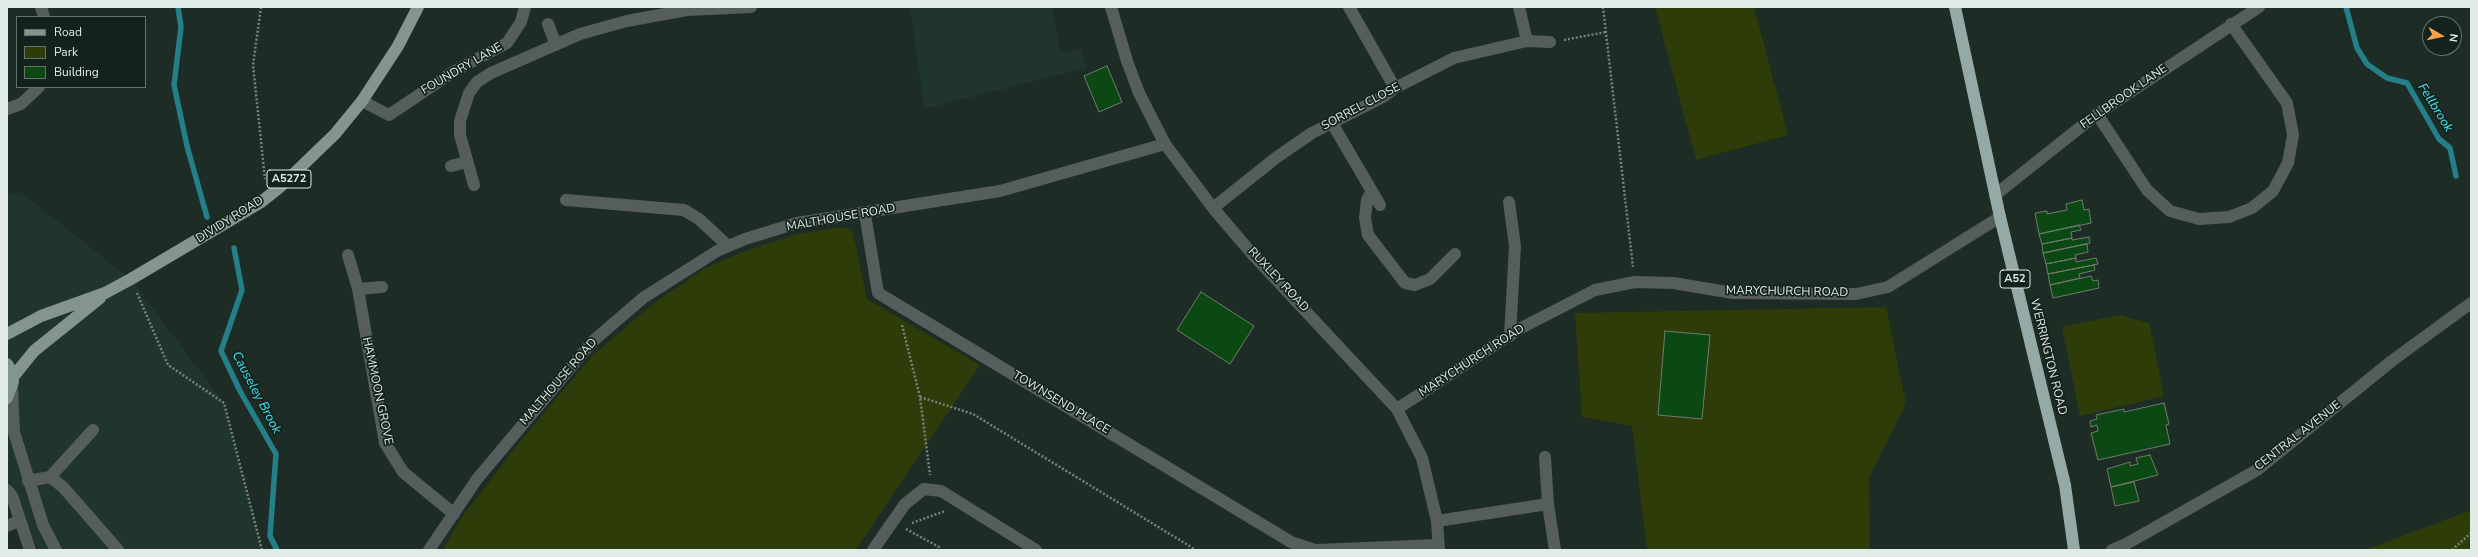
<!DOCTYPE html>
<html>
<head>
<meta charset="utf-8">
<style>
	body { margin:0 }
	#map { position:relative; width:2478px; height:557px; overflow:hidden; background:#1d2c25; font-family:"Nunito Sans",sans-serif }
	canvas { display:block }
	.frame { position:absolute; inset:0; border:8px solid #e2ece7; pointer-events:none }
	.legend { position:absolute; left:16px; top:16px; width:130px; height:72px; box-sizing:border-box; background:#14221c; border:1px solid #66736d; margin:0; padding:5px 7px; list-style:none; font-size:12px; color:#e2ece7 }
	.legend li { display:flex; align-items:center; gap:8px; height:20px }
	.legend b { width:20px; border:1px solid #66736d }
	.north { position:absolute; left:2422px; top:16px; width:40px; height:40px; box-sizing:border-box; background:#14221c; border:1px solid #66736d; border-radius:50%; rotate:99deg; font-size:11px; font-weight:700; line-height:16px; text-align:center; color:#e2ece7 }
	.north::after { content:''; display:block; margin:auto; width:14px; height:18px; background:#f7a14a; clip-path:polygon(50% 0,100% 100%,50% 72%,0 100%) }
</style>
</head>
<body>
<div id="map">
<canvas width="2478" height="557"></canvas>
<div class="frame"></div>
<ul class="legend">
<li><b style="height:5px;background:#839491"></b>Road</li>
<li><b style="height:11px;background:#2d3c08"></b>Park</li>
<li><b style="height:11px;background:#0b4813"></b>Building</li>
</ul>
<div class="north">N</div>
</div>
<script>
const context = document.querySelector('canvas').getContext('2d');
context.lineJoin = 'round';
function fill(path, color) {
  context.fillStyle = color;
  context.fill(path, 'evenodd');
}
function toPath(rows) {
  const path = new Path2D();
  for (const r of rows) {
    path.moveTo(r[0], r[1]);
    for (let i = 2; i < r.length; i += 2) path.lineTo(r[i], r[i + 1]);
  }
  return path;
}
function strokePath(path, color, width, dash) {
  context.strokeStyle = color;
  context.lineWidth = width;
  context.lineCap = dash ? 'butt' : 'round';
  context.setLineDash(dash || []);
  context.stroke(path);
}
function write(font, color, halo, rows, align = 'center') {
  context.font = font + ' "Nunito Sans",sans-serif';
  context.lineWidth = 3.5;
  context.setLineDash([]);
  context.textBaseline = 'middle';
  context.strokeStyle = halo;
  context.fillStyle = color;
  for (const [text, x, y, turn = 0] of rows) {
    context.save();
    context.translate(x, y);
    context.rotate((+turn || 0) * Math.PI / 180);
    context.textAlign = isNaN(turn) ? turn : align;
    if (halo) context.strokeText(text, 0, 0);
    context.fillText(text, 0, 0);
    context.restore();
  }
}
fill(toPath([
	[910,7,1052,7,1060,52,1080,50,1087,68,924,109],
	[20,192,131,279,224,403,262,550,40,550,7,493,7,195]
]), '#20362c');
fill(toPath([
	[1655,7,1754,7,1788,135,1696,160],
	[845,227,853,233,867,299,980,365,856,550,443,550,459,521,522,439,593,355,653,304,705,268,748,250,797,234],
	[1886,307,1906,403,1869,477,1870,550,1647,550,1632,426,1582,417,1575,313],
	[2119,315,2149,323,2164,396,2080,416,2062,327],
	[2471,510,2471,550,2365,550]
]), '#2d3c08');
strokePath(toPath([
	[178,7,181,27,174,85,187,146,207,217],
	[2346,7,2357,48,2367,64,2387,78,2407,83,2439,139,2450,148,2456,176],
	[234,248,242,290,221,351,240,391,276,454,270,536,277,550]
]), '#257f89', 5.5);
const building = toPath([
	[1107,66,1122,102,1099,112,1084,76,1107,66],
	[2082,200,2084,210,2089,209,2091,223,2039,234,2035,213,2047,211,2047,214,2067,210,2066,204,2082,200],
	[2079,225,2081,230,2071,232,2072,238,2042,244,2039,234,2079,225],
	[2089,237,2090,243,2043,253,2042,244,2072,238,2072,240,2089,237],
	[2087,244,2088,252,2075,255,2076,258,2046,264,2043,253,2087,244],
	[2076,258,2076,262,2096,258,2098,264,2048,274,2046,264,2076,258],
	[2094,265,2095,270,2079,274,2080,278,2050,285,2048,274,2094,265],
	[2091,276,2093,281,2098,280,2099,288,2053,298,2050,285,2091,276],
	[1201,292,1254,326,1230,364,1177,330,1201,292],
	[1665,331,1710,335,1702,419,1658,415,1665,331],
	[2164,403,2169,424,2166,425,2170,444,2098,460,2091,433,2098,431,2097,425,2091,427,2090,421,2097,419,2096,415,2124,409,2124,412,2164,403],
	[2150,455,2158,475,2111,487,2107,469,2130,462,2130,466,2138,464,2136,458,2150,455],
	[2134,482,2139,501,2115,506,2111,487,2134,482]
]);
fill(building, '#0b4813');
strokePath(building, '#707c6f', 1);
strokePath(toPath([
	[261,7,253,65,265,179],
	[1603,7,1633,267],
	[1564,40,1606,32],
	[137,293,168,365,224,403,262,550],
	[902,325,920,397,930,475],
	[920,397,973,414,1196,550],
	[912,523,945,511],
	[906,529,939,547,937,550],
	[2452,550,2471,533]
]), '#77847e', 2.5, [2, 2]);
strokePath(toPath([
	[41,7,44,17],
	[1111,7,1127,61,1139,93,1165,144,1213,208,1254,256,1397,409,1422,458,1437,521,1439,550],
	[1349,7,1395,88],
	[548,24,556,45],
	[1527,41,1550,42],
	[362,101,389,115,453,72,507,43,521,22,525,7],
	[7,109,21,104,39,87],
	[2097,114,2147,190,2170,211,2199,219,2229,217,2252,208,2273,191,2288,163,2293,135,2287,103,2231,24],
	[1332,123,1380,205],
	[451,166,466,162],
	[474,185,460,135,460,121,469,93,477,82,491,73,580,34,627,21,687,10,751,7],
	[1372,191,1367,200,1365,218,1368,235,1405,283,1415,285,1430,279,1455,254],
	[1995,195,2097,114,2259,7],
	[566,200,684,210,699,219,728,246],
	[1509,202,1515,246,1510,336],
	[1213,208,1277,157,1312,133,1383,97,1395,88,1454,58,1527,41,1519,7],
	[865,214,878,293,1291,542,1315,550],
	[348,255,358,289,385,443,403,472,454,514],
	[358,289,382,287],
	[12,386,14,432,43,525,56,550],
	[1397,409,1519,329,1595,290,1635,282,1673,283,1733,293,1856,294,1888,287,2000,217],
	[1545,457,1548,504,1555,550],
	[50,477,93,430],
	[28,481,50,477,63,487,118,550],
	[7,490,12,496,30,550],
	[1437,521,1548,504],
	[7,526,19,521],
	[429,550,477,479,593,341,643,298,717,251,745,239,797,223,1000,191,1165,144],
	[873,550,905,504,924,489,941,491,1036,550],
	[1316,550,1438,545],
	[2112,550,2126,544,2257,470,2393,360,2471,303]
]), '#565e5d', 12);
strokePath(toPath([
	[7,334,41,316,105,293,131,279,261,202,280,187,335,134,362,101,398,46,418,7],
	[7,364,12,372,13,382,7,398],
	[13,377,34,351,100,298]
]), '#839491', 12);
strokePath(toPath([
	[1955,7,2000,217,2065,485,2074,550]
]), '#95a9a6', 12);
for (const [x, y, w] of [
	[289,179,44],
	[2015,279,30]
]) {
  const box = new Path2D();
  box.roundRect(x - w / 2, y - 9, w, 18, 3);
  context.fillStyle = '#14221c';
  context.fill(box);
  strokePath(box, '#e2ece7', 1);
}
write('bold 11px', '#e2ece7', null, [
	["A5272",289,179],
	["A52",2015,279]
]);
write('12px', '#e2ece7', '#14221c', [
	["FOUNDRY LANE",462,69,-30],
	["FELLBROOK LANE",2124,97,-35],
	["SORREL CLOSE",1361,107,-28],
	["MALTHOUSE ROAD",841,218,-10],
	["DIVIDY ROAD",230,220,-32],
	["RUXLEY ROAD",1278,280,47],
	["MARYCHURCH ROAD",1787,292,1],
	["WERRINGTON ROAD",2048,357,76],
	["MARYCHURCH ROAD",1472,361,-33],
	["MALTHOUSE ROAD",559,382,-49],
	["HAMMOON GROVE",377,391,78],
	["TOWNSEND PLACE",1061,403,31],
	["CENTRAL AVENUE",2298,436,-38]
]);
write('italic 13px', '#3fe6f8', '#14221c', [
	["Fellbrook",2435,108,58],
	["Causeley Brook",256,393,62]
]);
</script>
</body>
</html>
